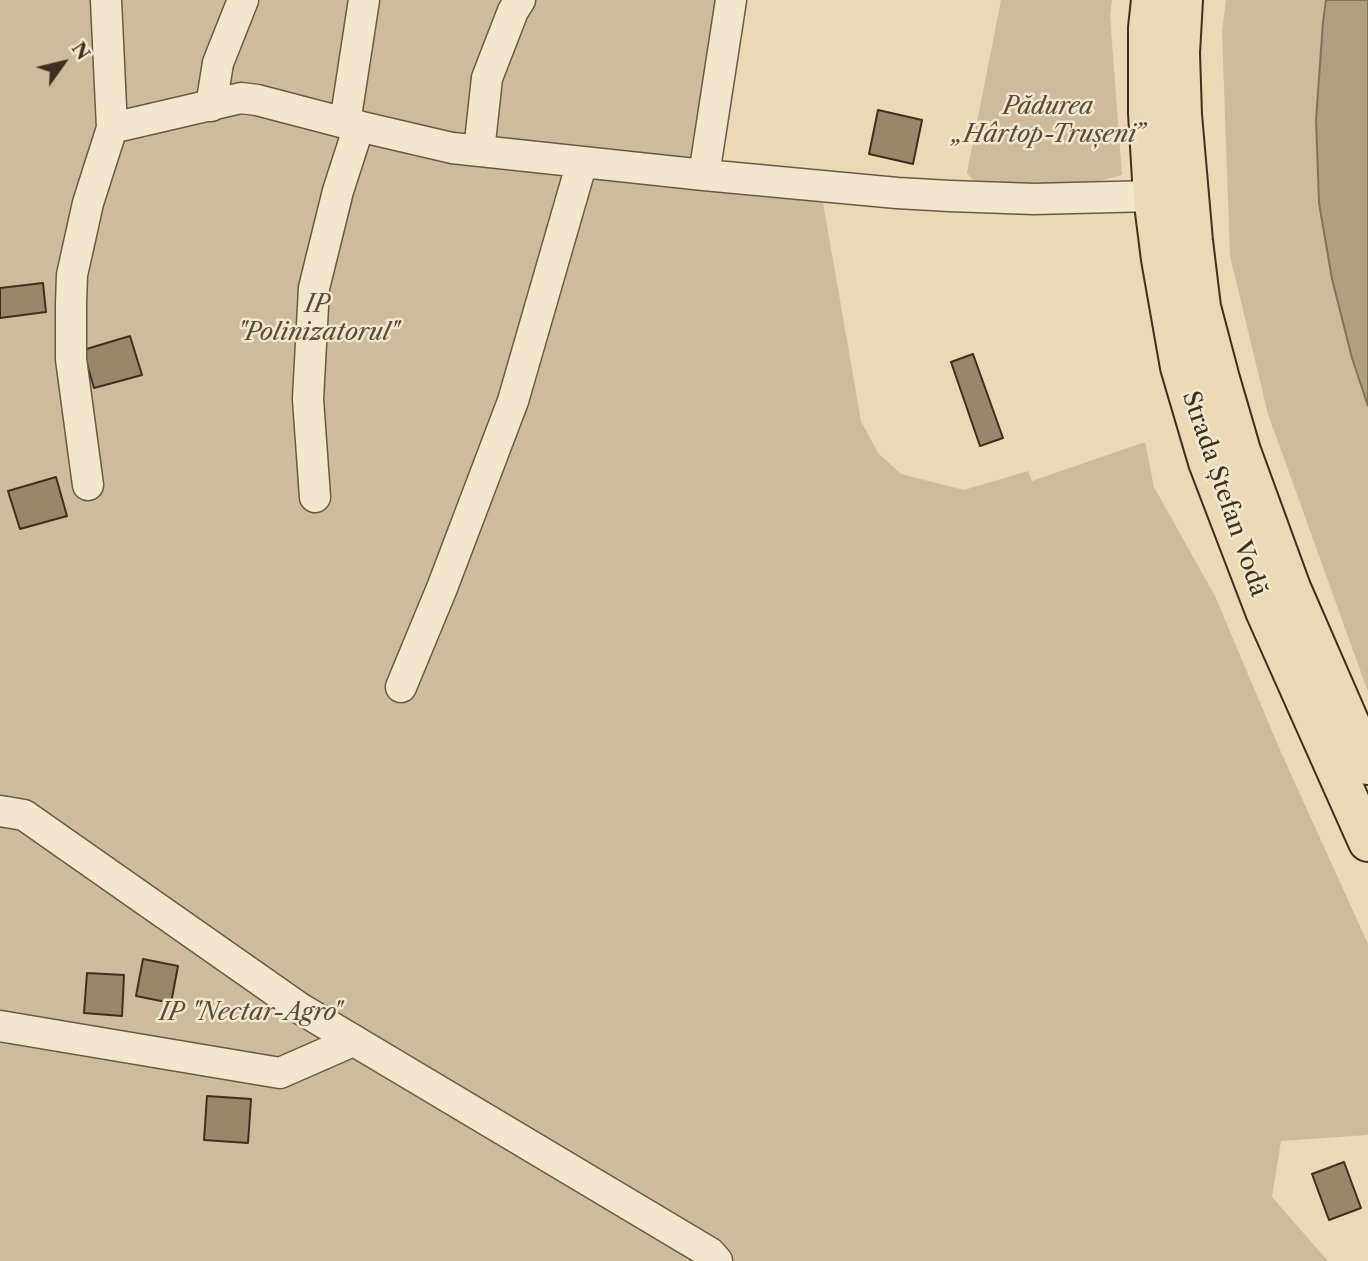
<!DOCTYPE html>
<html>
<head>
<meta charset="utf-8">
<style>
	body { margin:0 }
	#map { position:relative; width:1368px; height:1261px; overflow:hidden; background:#ebd8b4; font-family:"Libre Caslon Text",serif }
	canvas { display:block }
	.north { position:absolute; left:28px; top:28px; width:70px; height:70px; -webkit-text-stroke:5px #f2e6ce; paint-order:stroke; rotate:56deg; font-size:19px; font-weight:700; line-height:28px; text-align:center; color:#3e3020 }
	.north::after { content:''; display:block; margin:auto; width:24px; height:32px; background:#3e3020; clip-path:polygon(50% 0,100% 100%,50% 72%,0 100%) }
</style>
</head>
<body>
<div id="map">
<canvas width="1368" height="1261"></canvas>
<div class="north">N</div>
</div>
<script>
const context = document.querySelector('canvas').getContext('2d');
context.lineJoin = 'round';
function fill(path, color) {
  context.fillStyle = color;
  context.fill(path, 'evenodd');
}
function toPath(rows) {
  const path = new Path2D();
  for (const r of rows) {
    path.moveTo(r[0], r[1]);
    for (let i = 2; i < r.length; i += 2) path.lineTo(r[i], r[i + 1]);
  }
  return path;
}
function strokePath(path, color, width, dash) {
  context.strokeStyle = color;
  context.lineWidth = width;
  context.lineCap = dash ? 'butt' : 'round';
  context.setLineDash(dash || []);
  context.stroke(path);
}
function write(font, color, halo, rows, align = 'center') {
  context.font = font + ' "Libre Caslon Text",serif';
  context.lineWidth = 5;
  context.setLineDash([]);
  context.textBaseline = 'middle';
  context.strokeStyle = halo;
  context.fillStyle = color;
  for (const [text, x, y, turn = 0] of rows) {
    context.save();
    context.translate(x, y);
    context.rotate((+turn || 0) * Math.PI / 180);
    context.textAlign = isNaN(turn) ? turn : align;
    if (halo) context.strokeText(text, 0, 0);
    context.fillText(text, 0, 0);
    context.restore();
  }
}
fill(toPath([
	[0,0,737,0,709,186,822,197,861,421,878,453,901,474,964,490,1028,471,1032,481,1145,442,1154,487,1215,596,1280,750,1368,944,1368,1135,1281,1141,1272,1197,1328,1261,0,1261],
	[1001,0,1112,0,1110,16,1122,175,1053,193,978,186,967,173],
	[1226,0,1326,0,1323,22,1316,120,1319,203,1332,279,1352,358,1368,406,1368,692,1268,414,1230,256,1222,30]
]), '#cebb9b');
const water = toPath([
	[1326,0,1368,0,1368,406,1352,358,1332,279,1319,203,1316,120,1323,22,1326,0]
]);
fill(water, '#b09f82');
strokePath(water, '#82735b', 2);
const building = toPath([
	[878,110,922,120,913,164,869,154,878,110],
	[43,283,46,312,0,318,0,288,43,283],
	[130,336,142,375,94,388,83,350,130,336],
	[973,354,1003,438,980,446,951,362,973,354],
	[56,477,67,516,20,529,8,491,56,477],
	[143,959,178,966,171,1003,136,996,143,959],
	[87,973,124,975,122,1016,84,1013,87,973],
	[207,1096,251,1099,248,1143,204,1140,207,1096],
	[1344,1162,1361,1208,1329,1220,1312,1174,1344,1162]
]);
fill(building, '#98876d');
strokePath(building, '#3e3020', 2);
const minor = toPath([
	[211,106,218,63,243,0],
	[345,123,364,0],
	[112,128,241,98,257,100,345,123,452,148,704,175,897,193,950,196,1034,199,1153,196],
	[479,151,487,78,513,11,520,0],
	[704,175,731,0],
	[88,485,71,359,71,304,72,275,88,203,112,128,106,0],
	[315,497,308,399,314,288,338,191,359,126],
	[401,687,442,588,513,401,582,162],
	[0,811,24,815,301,1009,710,1253,717,1261],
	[0,1026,280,1073,353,1041]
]);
const highway = toPath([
	[1151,0,1148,28,1148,113,1153,196,1161,259,1180,367,1208,462,1265,611,1368,842],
	[1183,0,1180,53,1182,115,1193,241,1201,307,1220,379,1241,451,1291,588,1368,765]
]);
strokePath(minor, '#695a45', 33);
strokePath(highway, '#3e3020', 42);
strokePath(minor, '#f2e6ce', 30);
strokePath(highway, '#ebd8b4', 38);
write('italic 24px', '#5b4c39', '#f2e6ce', [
	["Pădurea",1048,107],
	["„Hârtop-Trușeni”",1048,135],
	["IP",317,305],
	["\"Polinizatorul\"",317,333],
	["IP \"Nectar-Agro\"",250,1013]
]);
write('24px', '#3e3020', '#f2e6ce', [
	["Strada Ștefan Vodă",1224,494,71]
]);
</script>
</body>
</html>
